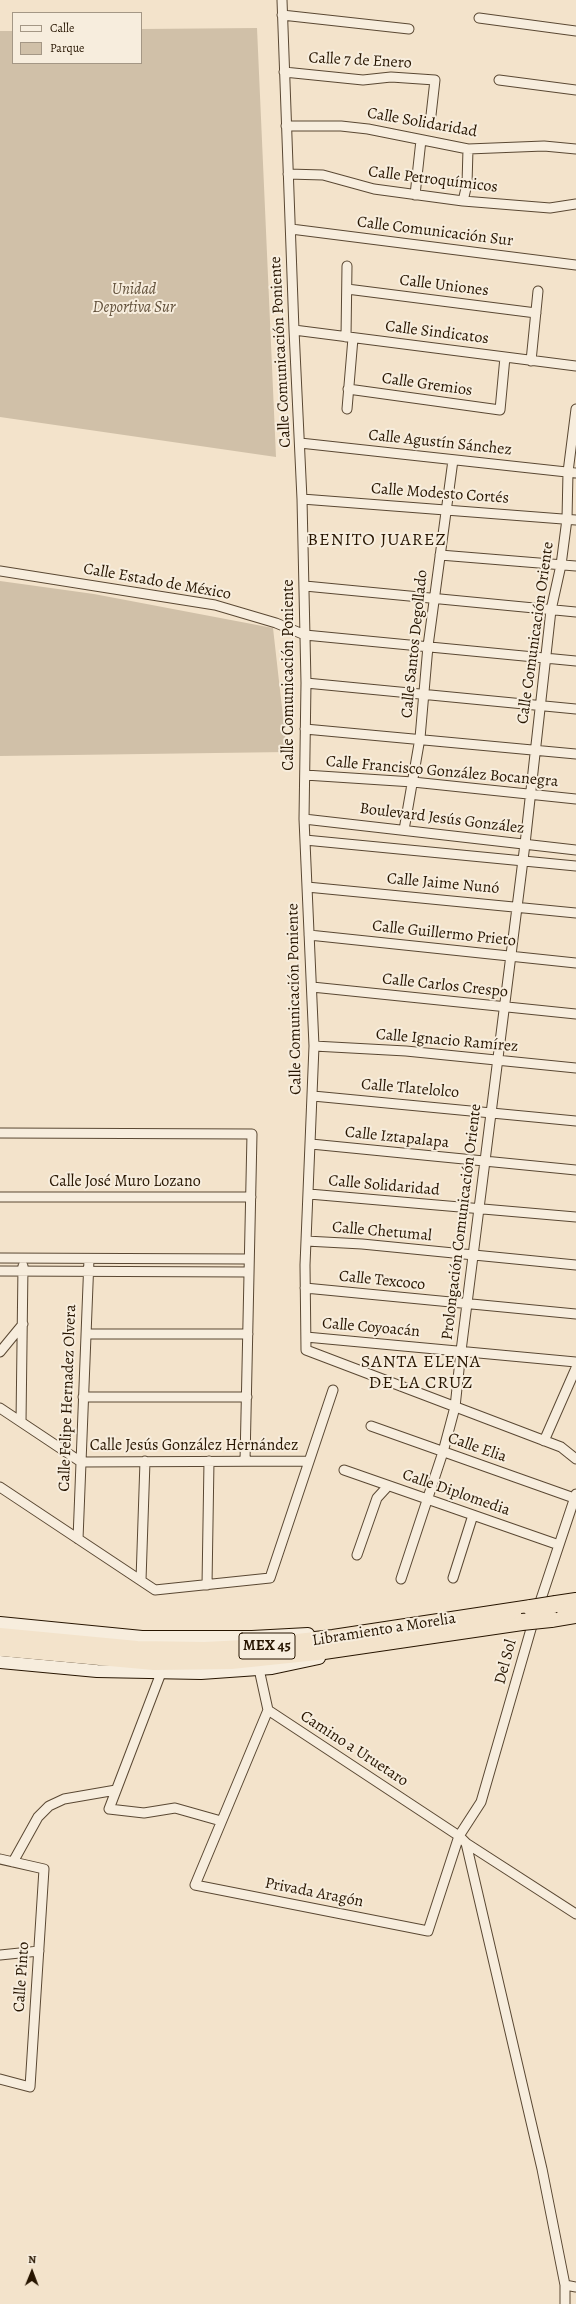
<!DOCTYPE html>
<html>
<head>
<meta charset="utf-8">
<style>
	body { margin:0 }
	#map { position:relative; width:576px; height:2304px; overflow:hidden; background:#f3e3cb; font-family:Alegreya,serif }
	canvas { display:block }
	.legend { position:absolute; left:12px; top:12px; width:130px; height:52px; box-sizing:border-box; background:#f7eddd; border:1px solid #a49785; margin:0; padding:5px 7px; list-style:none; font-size:12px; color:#271500 }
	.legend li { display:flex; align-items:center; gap:8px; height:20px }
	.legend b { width:20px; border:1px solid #a49785 }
	.north { position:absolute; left:12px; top:2252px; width:40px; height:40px; -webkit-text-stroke:3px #f7eddd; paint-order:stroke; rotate:1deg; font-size:11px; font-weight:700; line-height:16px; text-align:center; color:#271500 }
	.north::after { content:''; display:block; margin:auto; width:14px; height:18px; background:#271500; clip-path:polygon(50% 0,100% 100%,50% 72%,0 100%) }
</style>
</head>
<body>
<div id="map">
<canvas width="576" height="2304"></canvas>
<ul class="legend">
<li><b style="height:5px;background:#f7eddd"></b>Calle</li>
<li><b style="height:11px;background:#d0c0a8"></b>Parque</li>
</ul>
<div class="north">N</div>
</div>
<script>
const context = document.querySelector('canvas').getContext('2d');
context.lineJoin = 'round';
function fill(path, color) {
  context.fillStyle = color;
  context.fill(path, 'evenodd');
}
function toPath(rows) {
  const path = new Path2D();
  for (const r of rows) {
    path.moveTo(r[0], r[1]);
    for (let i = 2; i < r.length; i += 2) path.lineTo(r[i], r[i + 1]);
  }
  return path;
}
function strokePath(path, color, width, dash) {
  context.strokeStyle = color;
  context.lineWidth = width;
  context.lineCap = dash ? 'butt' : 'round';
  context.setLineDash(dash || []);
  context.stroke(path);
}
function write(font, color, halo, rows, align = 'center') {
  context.font = font + ' Alegreya,serif';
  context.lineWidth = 4;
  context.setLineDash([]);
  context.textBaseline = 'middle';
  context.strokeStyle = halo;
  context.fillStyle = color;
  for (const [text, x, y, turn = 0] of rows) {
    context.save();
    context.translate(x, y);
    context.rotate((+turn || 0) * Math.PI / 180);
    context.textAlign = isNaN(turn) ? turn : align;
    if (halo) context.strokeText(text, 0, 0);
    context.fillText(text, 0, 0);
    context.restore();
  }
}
fill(toPath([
	[257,28,276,457,0,417,0,31,13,31,13,63,141,63,141,29],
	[0,581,94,594,273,628,287,752,0,756]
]), '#d0c0a8');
const street = toPath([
	[282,0,294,330,302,499,306,683,304,819,314,1046,305,1265,306,1350,561,1447,576,1459],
	[282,15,409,29],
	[479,18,576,31],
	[284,72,363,80,391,77,435,80,430,124],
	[499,80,576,90],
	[286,126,341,126,368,129,468,149,544,146,576,149],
	[288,174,323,175,374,189,463,201,550,208,576,204],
	[415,195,421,140],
	[463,201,467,184,468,149],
	[291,229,576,265],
	[347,289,536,313],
	[294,330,576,366],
	[346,337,347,266],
	[531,361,538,291],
	[348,389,500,410,505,357],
	[347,409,353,338],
	[300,443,576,473],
	[302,499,576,520],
	[440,555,576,566],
	[0,571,215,605,276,623,305,635,576,661],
	[305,586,576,612],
	[306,683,576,709],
	[305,729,576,754],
	[305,775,413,782,576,799],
	[304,819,576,850],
	[404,830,420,738,428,646,453,460],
	[305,840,576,866],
	[307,887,576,913],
	[309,935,576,963],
	[312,987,576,1014],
	[314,1046,406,1051,576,1068],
	[313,1096,576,1121],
	[0,1133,252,1134,245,1461],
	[311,1144,576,1170],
	[309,1194,576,1217],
	[0,1197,251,1197],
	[306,1241,362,1244,576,1265],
	[0,1258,249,1259],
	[0,1271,249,1272],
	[305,1288,576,1314],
	[86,1334,248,1334],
	[306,1337,576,1362],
	[0,1352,23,1324],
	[83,1397,247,1397],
	[0,1408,81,1462,308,1461],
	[21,1422,23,1266],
	[371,1426,574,1498],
	[544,1441,576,1368],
	[344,1470,559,1545],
	[0,1487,155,1590,270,1578,333,1390],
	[78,1539,89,1259],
	[357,1555,377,1498,388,1486],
	[453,1578,473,1515],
	[401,1579,443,1452,455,1407,461,1351,525,844,551,610,561,565,567,519,568,472,576,409],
	[141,1580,145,1461],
	[207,1585,209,1461],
	[259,1669,268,1710,459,1836,466,1843,542,2169,565,2285,565,2304],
	[161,1673,109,1809,144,1813,175,1808,221,1821],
	[268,1710,195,1885,428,1931,459,1836,481,1802,531,1629,576,1494],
	[466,1843,576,1914],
	[0,1859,44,1869,30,2087,0,2079],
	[13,1862,38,1817,49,1806,64,1799,116,1790],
	[0,1955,39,1951],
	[565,2285,576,2287]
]);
const secondary = toPath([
	[0,1623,142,1637,252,1637,308,1634],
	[0,1662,97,1671,201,1673,272,1668,319,1658]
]);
const highway = toPath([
	[556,1604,576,1601],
	[551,1619,576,1615],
	[0,1636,137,1649,205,1650,244,1648,333,1638,531,1608],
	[0,1648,154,1662,231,1661,317,1652,522,1622]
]);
strokePath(street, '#5a4833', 11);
strokePath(secondary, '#271500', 14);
strokePath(highway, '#271500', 18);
strokePath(street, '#f7eddd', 9);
strokePath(secondary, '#f7eddd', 12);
strokePath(highway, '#f3e3cb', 16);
const highwayBridge = toPath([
	[531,1608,556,1604],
	[522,1622,551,1619]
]);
strokePath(highwayBridge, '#271500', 18, []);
strokePath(highwayBridge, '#f3e3cb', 16);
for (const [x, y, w] of [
	[267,1646,56]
]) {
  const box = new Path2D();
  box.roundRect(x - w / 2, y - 13, w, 26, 3);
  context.fillStyle = '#f7eddd';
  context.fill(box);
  strokePath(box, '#271500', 1);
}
write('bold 15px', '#271500', null, [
	["MEX 45",267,1646]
]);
write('16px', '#271500', '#f7eddd', [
	["Calle 7 de Enero",360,61,3],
	["Calle Solidaridad",422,123,10],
	["Calle Petroquímicos",433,180,7],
	["Calle Comunicación Sur",435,232,7],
	["Calle Uniones",444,286,7],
	["Calle Sindicatos",437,333,7],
	["Calle Comunicación Poniente",281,352,-93],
	["Calle Gremios",427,385,8],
	["Calle Agustín Sánchez",440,443,6],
	["Calle Modesto Cortés",440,494,4],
	["Calle Estado de México",157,582,10],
	["Calle Comunicación Oriente",536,633,-82],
	["Calle Santos Degollado",415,644,-84],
	["Calle Comunicación Poniente",289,675,-90],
	["Calle Francisco González Bocanegra",442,772,5],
	["Boulevard Jesús González",442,819,7],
	["Calle Jaime Nunó",443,884,5],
	["Calle Guillermo Prieto",444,934,6],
	["Calle Carlos Crespo",445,986,6],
	["Calle Comunicación Poniente",295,999,-91],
	["Calle Ignacio Ramírez",447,1041,5],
	["Calle Tlatelolco",410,1089,5],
	["Calle Iztapalapa",397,1138,6],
	["Calle José Muro Lozano",125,1182],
	["Calle Solidaridad",384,1186,5],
	["Prolongación Comunicación Oriente",462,1222,-83],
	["Calle Chetumal",382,1232,5],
	["Calle Texcoco",382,1281,6],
	["Calle Coyoacán",371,1328,5],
	["Calle Felipe Hernadez Olvera",68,1398,-88],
	["Calle Jesús González Hernández",194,1446],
	["Calle Elia",477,1448,19],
	["Calle Diplomedia",456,1493,19],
	["Libramiento a Morelia",384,1630,-9],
	["Del Sol",506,1662,-75],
	["Camino a Uruetaro",354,1749,33],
	["Privada Aragón",314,1893,11],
	["Calle Pinto",22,1977,-86]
]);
write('italic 16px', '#62513b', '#f7eddd', [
	["Unidad",134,290],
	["Deportiva Sur",134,308]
]);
context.letterSpacing = '1px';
write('18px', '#271500', '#f7eddd', [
	["BENITO JUAREZ",377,541],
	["SANTA ELENA",421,1363],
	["DE LA CRUZ",421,1384]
]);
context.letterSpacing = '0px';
</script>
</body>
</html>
